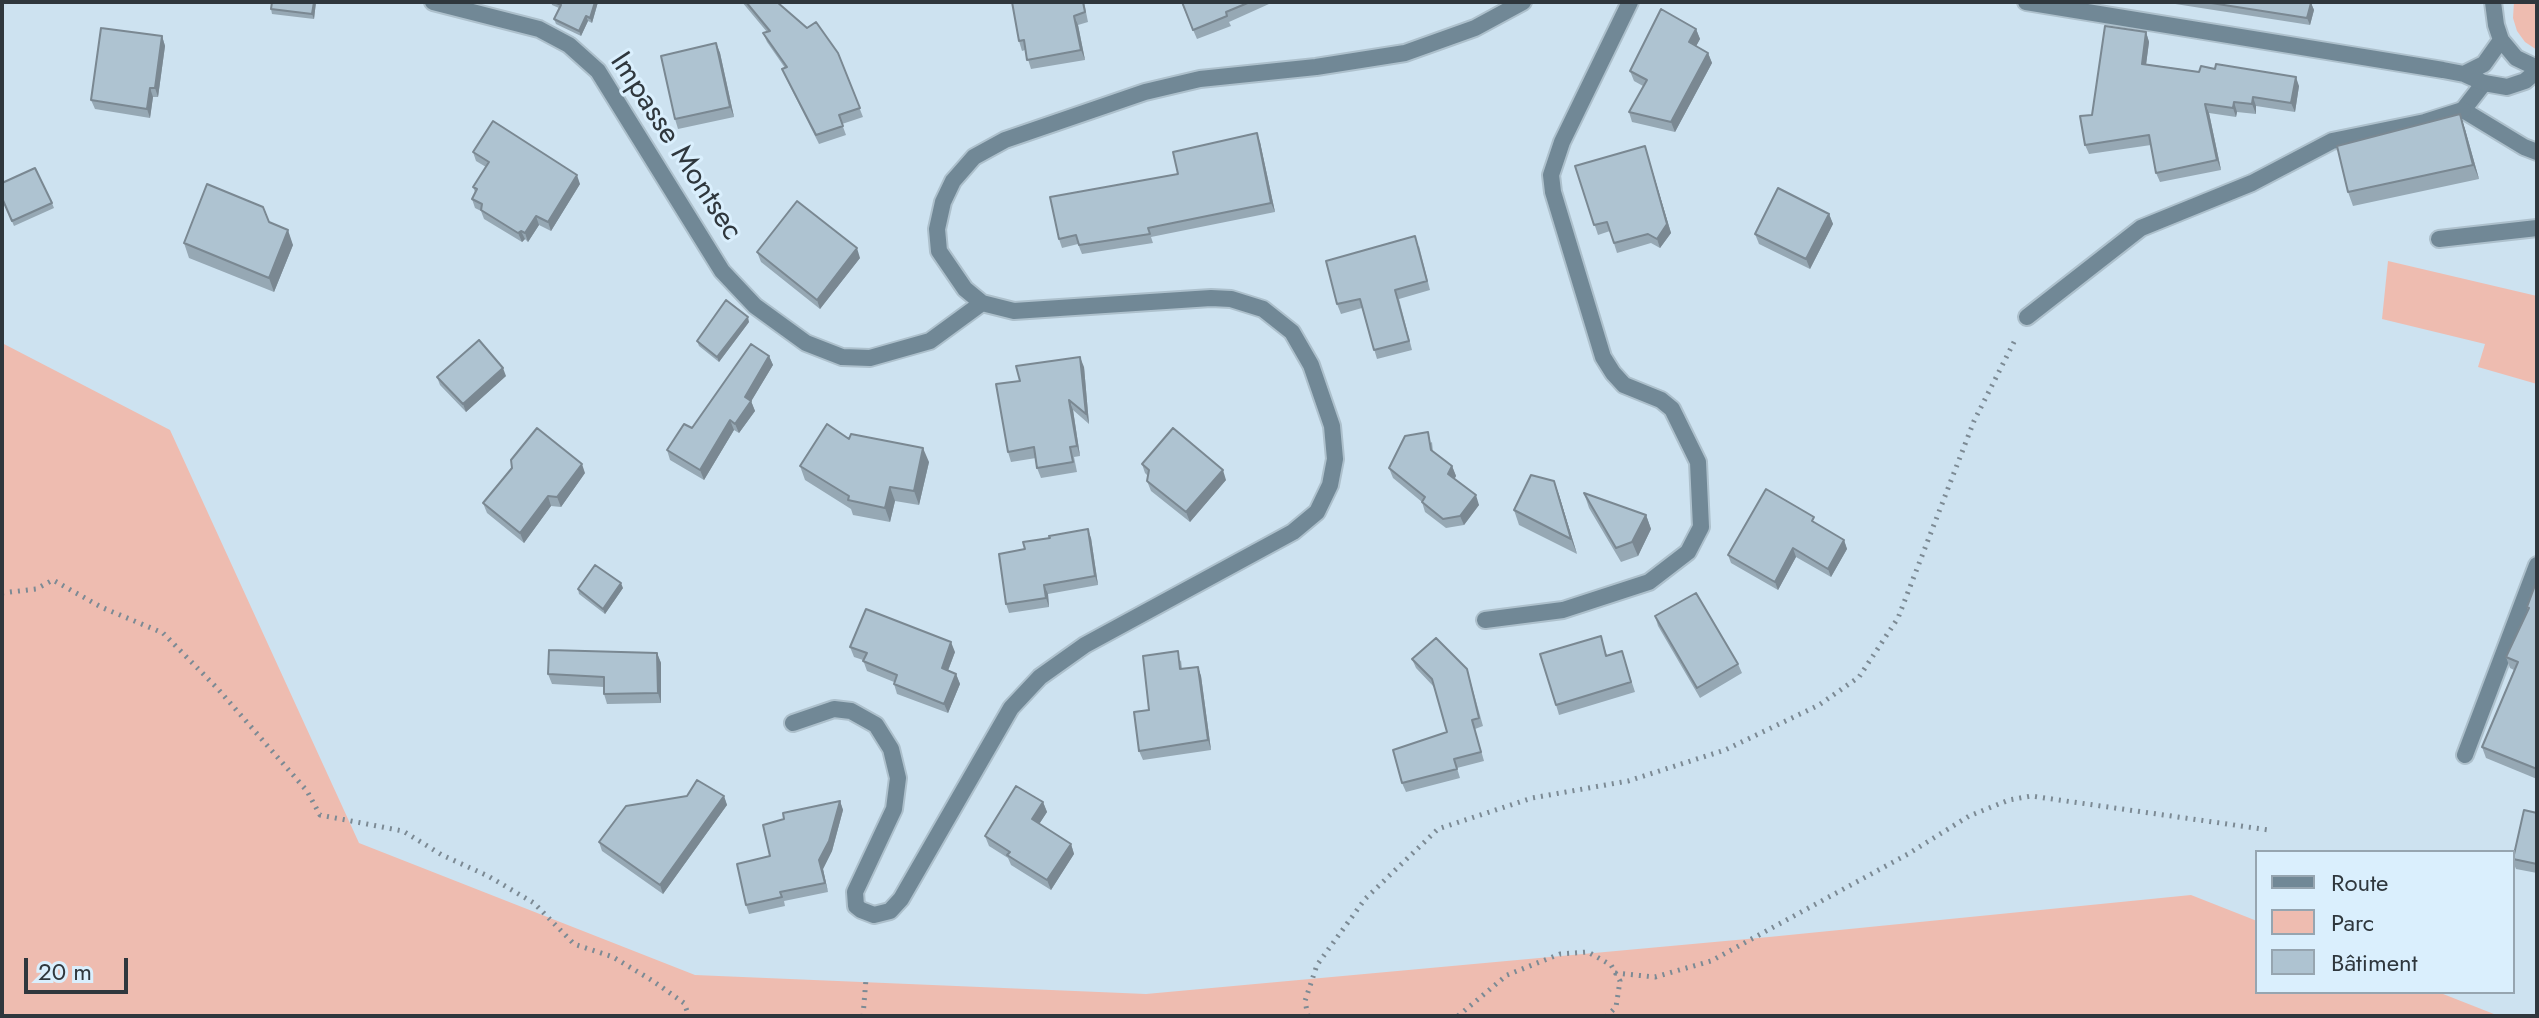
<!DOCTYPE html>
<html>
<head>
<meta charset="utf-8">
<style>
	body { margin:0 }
	#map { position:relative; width:2539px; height:1018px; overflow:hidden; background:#cde2f0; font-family:Jost,sans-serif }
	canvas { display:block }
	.frame { position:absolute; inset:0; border:4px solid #2f373d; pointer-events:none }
	.legend { position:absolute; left:2255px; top:850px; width:260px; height:144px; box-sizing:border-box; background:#daeffd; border:2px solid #96a5b0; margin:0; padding:10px 14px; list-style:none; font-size:24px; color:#2f373d }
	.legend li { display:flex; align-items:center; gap:16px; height:40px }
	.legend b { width:40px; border:2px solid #96a5b0 }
	.scale { position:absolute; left:24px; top:958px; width:104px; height:36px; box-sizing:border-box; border:4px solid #2f373d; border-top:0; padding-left:10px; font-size:24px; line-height:28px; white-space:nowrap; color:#2f373d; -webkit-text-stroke:6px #daeffd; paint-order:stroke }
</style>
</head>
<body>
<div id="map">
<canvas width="2539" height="1018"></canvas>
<div class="frame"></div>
<ul class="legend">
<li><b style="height:10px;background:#718896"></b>Route</li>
<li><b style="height:22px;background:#eebcb0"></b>Parc</li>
<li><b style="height:22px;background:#aec3d1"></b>Bâtiment</li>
</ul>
<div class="scale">20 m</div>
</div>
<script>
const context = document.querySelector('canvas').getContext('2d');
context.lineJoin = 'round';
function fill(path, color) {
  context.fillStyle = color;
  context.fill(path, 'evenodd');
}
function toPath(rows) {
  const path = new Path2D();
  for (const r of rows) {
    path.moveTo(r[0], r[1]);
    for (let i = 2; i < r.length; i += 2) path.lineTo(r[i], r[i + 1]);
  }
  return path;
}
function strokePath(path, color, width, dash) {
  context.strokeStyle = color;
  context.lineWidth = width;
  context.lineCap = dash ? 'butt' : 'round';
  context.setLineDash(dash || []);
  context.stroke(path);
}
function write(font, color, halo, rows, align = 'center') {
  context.font = font + ' Jost,sans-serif';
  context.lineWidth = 6;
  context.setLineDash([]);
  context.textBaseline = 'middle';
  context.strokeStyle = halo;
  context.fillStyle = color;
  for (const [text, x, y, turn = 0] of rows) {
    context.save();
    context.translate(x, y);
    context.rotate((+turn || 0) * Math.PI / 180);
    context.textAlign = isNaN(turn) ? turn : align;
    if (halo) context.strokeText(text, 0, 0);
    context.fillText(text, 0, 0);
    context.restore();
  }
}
fill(toPath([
	[2514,2,2537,2,2537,50,2525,42,2517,31,2513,18],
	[2388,261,2537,296,2537,384,2478,367,2485,344,2382,319],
	[2,343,170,430,359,843,695,975,1146,994,1769,937,2191,895,2257,921,2257,992,2438,992,2499,1016,2,1016]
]), '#eebcb0');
const lane = toPath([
	[2484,83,2463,110,2524,147,2537,152],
	[2439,239,2537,228],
	[2465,755,2537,565]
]);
const street = toPath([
	[433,2,539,29,569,45,598,71,722,271,755,306,806,343,842,357,870,358,930,341,982,303],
	[2026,2,2443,70,2464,74,2484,83,2507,87,2525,81,2537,71],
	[2493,2,2496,25,2501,40,2516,58,2537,68],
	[2464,74,2484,64,2501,40],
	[2027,317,2141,228,2252,183,2332,141,2425,122,2463,110],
	[1485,620,1563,610,1649,582,1688,552,1701,527,1698,462,1672,409,1661,400,1624,385,1613,373,1603,357,1553,192,1551,175,1562,142,1630,2],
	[793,723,834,709,851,711,876,725,891,749,898,778,894,809,855,892,856,906,861,910,874,915,890,911,901,899,1011,708,1040,677,1085,645,1293,532,1317,512,1330,485,1335,459,1332,426,1311,365,1292,332,1263,309,1231,299,1211,298,1014,311,982,303,965,289,939,251,937,229,943,202,953,181,974,157,1005,140,1145,92,1200,79,1316,67,1405,53,1475,28,1523,2]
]);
strokePath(lane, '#adc0cc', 20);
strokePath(street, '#adc0cc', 20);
strokePath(toPath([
	[2,593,36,589,53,580,101,607,163,633,218,689,307,791,320,815,403,831,442,855,488,876,534,903,574,944,613,957,653,981,684,1003,689,1016],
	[1615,973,1655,977,1711,961,1908,854,1969,816,2009,800,2031,796,2269,830],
	[863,1016,866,979],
	[1308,1016,1305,1001,1317,965,1365,899,1438,829,1532,798,1628,781,1725,750,1819,705,1859,677,1898,618,1974,421,2016,338],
	[1458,1016,1507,975,1560,954,1588,952,1611,965,1620,981,1616,1007,1607,1016]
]), '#7c8a94', 5, [2, 6]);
strokePath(lane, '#718896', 16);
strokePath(street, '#718896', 16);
fill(toPath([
	[316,2,314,19,272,14,271,9],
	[551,2,598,2,592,23,588,21,581,36,556,24,554,19,559,8,552,5],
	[742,2,777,2,838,53,863,117,842,124,846,135,819,144,786,78,782,69,785,68,767,42,763,33,767,32],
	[1012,2,1084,2,1088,22,1078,25,1085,60,1031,69,1025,50,1022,51,1019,41],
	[1181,2,1268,2,1269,4,1229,22,1231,26,1197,39],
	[2169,2,2308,2,2311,3,2314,10,2310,25,2169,3],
	[1696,29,1700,39,1696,46,1708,53,1712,63,1675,132,1632,122,1629,112,1643,86,1634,81,1630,71],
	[2146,32,2149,42,2146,64,2299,86,2295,112,2256,106,2256,114,2237,112,2236,117,2209,113,2221,170,2160,182,2156,173,2151,145,2089,154,2085,145,2092,115],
	[162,36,165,46,158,97,153,97,150,118,95,109,91,100],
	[716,43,720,53,734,117,678,129,675,119],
	[2460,114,2465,129,2479,179,2353,206,2348,192],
	[1260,142,1275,212,1151,237,1153,243,1082,254,1078,244,1062,248,1059,239,1178,174],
	[1645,146,1671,233,1660,248,1651,243,1617,253,1610,231,1598,235,1575,166],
	[473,152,580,184,551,231,539,225,528,242,525,239,522,242,484,219,481,211,475,208,472,199,475,192,473,187,486,167,476,161],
	[2,199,52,203,54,208,14,226],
	[1829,214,1833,224,1810,269,1759,244,1755,234],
	[269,222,293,245,274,292,189,258,184,243],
	[1419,246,1430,290,1399,299,1412,350,1377,359,1362,308,1341,314,1337,304],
	[757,252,860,258,820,309,761,262],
	[749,322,719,362,699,346,697,341],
	[769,356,773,365,751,401,755,411,739,433,734,430,704,480,670,460,667,450,692,428],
	[1084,367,1089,424,1073,410,1080,456,1074,457,1077,472,1041,478,1037,468,1036,458,1011,462,1008,452,1020,381],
	[506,376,466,412,440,385,437,377],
	[849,439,929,462,919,505,895,501,890,522,853,515,851,509,805,480,800,466],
	[1432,442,1433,452,1452,466,1456,476,1454,479,1479,505,1464,525,1446,528,1425,512,1422,502,1393,478,1389,468],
	[1142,464,1226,480,1190,522,1151,491,1147,481,1148,476,1145,473],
	[585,473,561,507,551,506,524,543,487,513,483,503],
	[1554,481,1559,495,1577,554,1519,525,1514,510],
	[1584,493,1646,515,1651,529,1638,556,1621,562,1589,508],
	[1817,524,1844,540,1847,549,1831,577,1796,557,1778,590,1731,563,1728,555],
	[1091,538,1098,585,1048,594,1049,607,1009,613,1006,604],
	[2537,580,2537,779,2486,758,2482,747,2514,670,2510,668,2506,657,2528,610,2527,607],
	[623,588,605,614,579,594,578,589],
	[1655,616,1738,664,1742,673,1700,698,1658,626],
	[1601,636,1607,656,1622,651,1635,692,1559,715,1556,705],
	[850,647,955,652,948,671,956,674,960,684,948,713,897,694,894,684,894,682,867,671,863,660,854,657],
	[657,653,661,663,661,703,607,704,604,694,604,687,552,684,548,674],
	[1412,659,1467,669,1483,726,1475,729,1484,761,1457,768,1460,778,1406,792,1402,783,1447,732,1434,687,1416,668],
	[1181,660,1182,669,1198,667,1201,676,1211,750,1143,760,1139,751,1149,710],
	[687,796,724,796,727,805,663,894,602,851,599,842],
	[840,801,843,810,832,851,823,869,828,892,784,901,785,906,749,914,746,905,770,856,784,819],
	[1043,802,1047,812,1039,824,1071,844,1074,854,1051,890,1011,865,1008,858,989,846,985,836],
	[2537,813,2537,873,2516,869,2513,862,2513,855]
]), '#96a8b4');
fill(toPath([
	[314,2,316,2,314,19,312,14],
	[595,2,598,2,592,23,590,18],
	[2311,3,2314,10,2310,25,2307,18],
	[586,16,588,21,581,36,579,31],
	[1074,16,1078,25,1085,60,1081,50],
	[1696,29,1700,39,1693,52,1689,42],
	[2146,32,2149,42,2145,73,2142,64],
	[162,36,165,46,158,97,155,88],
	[716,43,720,53,734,117,730,107],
	[1708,53,1712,63,1675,132,1671,122],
	[2296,77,2299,86,2295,112,2291,103],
	[150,88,153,97,150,118,147,109],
	[2253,97,2256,106,2256,114,2252,104],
	[2234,102,2237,112,2236,117,2233,108],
	[2205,104,2209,113,2221,170,2217,160],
	[2460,114,2465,129,2479,179,2473,165],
	[1257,133,1260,142,1275,212,1271,203],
	[1645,146,1671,233,1660,248,1657,239],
	[577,175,580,184,551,231,548,222],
	[1829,214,1833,224,1810,269,1806,259],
	[536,216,539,225,528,242,525,233],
	[288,230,293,245,274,292,269,278],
	[521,231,525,239,522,242,518,233],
	[857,248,860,258,820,309,817,300],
	[748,317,749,322,719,362,717,357],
	[769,356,773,365,749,405,751,401,755,411,739,433,735,424,745,397],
	[1080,357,1084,367,1089,424,1086,414],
	[503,368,506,376,466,412,463,404],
	[1069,400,1073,410,1080,456,1077,446],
	[730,420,734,430,704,480,700,470],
	[923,448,929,462,919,505,914,491],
	[582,464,585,473,561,507,557,497],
	[1452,466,1456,476,1452,484,1448,474],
	[1223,470,1226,480,1190,522,1186,512],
	[1554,481,1559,495,1577,554,1571,539],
	[890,487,895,501,890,522,885,508],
	[1476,495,1479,505,1464,525,1460,516],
	[548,496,551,506,524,543,520,533],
	[1646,515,1651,529,1638,556,1632,542],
	[1088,529,1091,538,1098,585,1095,576],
	[1844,540,1847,549,1831,577,1828,569],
	[1793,548,1796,557,1778,590,1775,582],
	[621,583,623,588,605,614,603,609],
	[1044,585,1048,594,1049,607,1046,598],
	[951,642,955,652,945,678,942,668],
	[657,653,661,663,661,703,658,693],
	[1198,667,1201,676,1211,750,1208,740],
	[956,674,960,684,948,713,944,704],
	[724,796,727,805,663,894,660,885],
	[840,801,843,810,832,851,823,869,828,892,819,860],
	[1043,802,1047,812,1036,829,1032,819],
	[1071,844,1074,854,1051,890,1047,880]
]), '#7a8892');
const building = toPath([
	[272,2,314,2,312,14,271,9,272,2],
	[554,2,595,2,590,18,586,16,579,31,554,19,561,5,554,2],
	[746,2,777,2,807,28,816,22,838,53,860,108,839,115,843,126,816,135,782,69,787,67,763,33,770,31,746,2],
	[1012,2,1083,2,1085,12,1074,16,1081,50,1027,60,1024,40,1019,41,1012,2],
	[1182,2,1250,2,1226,12,1227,16,1193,30,1182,2],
	[2205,2,2308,2,2311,3,2307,18,2205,2],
	[1661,9,1696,29,1689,42,1708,53,1671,122,1629,112,1647,80,1630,71,1661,9],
	[2105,26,2146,32,2142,64,2199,72,2201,66,2215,69,2216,64,2296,77,2291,103,2253,97,2252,104,2234,102,2233,108,2205,104,2217,160,2156,173,2149,135,2085,145,2080,116,2092,115,2105,26],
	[101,28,162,36,155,88,150,88,147,109,91,100,101,28],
	[716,43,730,107,675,119,661,56,716,43],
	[2460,114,2473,165,2348,192,2337,146,2460,114],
	[493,121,577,175,548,222,536,216,525,233,521,231,518,233,481,210,482,204,472,199,477,189,473,187,489,162,473,152,493,121],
	[1257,133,1271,203,1148,228,1150,234,1079,245,1076,235,1059,239,1050,197,1178,174,1173,152,1257,133],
	[1645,146,1667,224,1657,239,1648,234,1614,243,1607,222,1594,225,1575,166,1645,146],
	[35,168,52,203,12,221,2,198,2,183,35,168],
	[207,184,263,207,269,222,288,230,269,278,184,243,207,184],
	[1778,188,1829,214,1806,259,1755,234,1778,188],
	[797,201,857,248,817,300,757,252,797,201],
	[1415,236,1427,281,1395,290,1409,341,1374,350,1360,299,1337,304,1326,261,1415,236],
	[726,300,748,317,717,357,697,341,726,300],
	[479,340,503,368,463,404,437,377,479,340],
	[751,344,769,356,745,397,751,401,735,424,730,420,700,470,667,450,684,424,692,428,751,344],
	[1080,357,1086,414,1069,400,1077,446,1070,447,1073,462,1037,468,1034,447,1008,452,996,384,1020,381,1016,366,1080,357],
	[827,424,849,439,851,434,923,448,914,491,890,487,885,508,848,500,849,496,800,466,827,424],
	[537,428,582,464,557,497,548,496,520,533,483,503,512,468,511,460,537,428],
	[1173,428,1223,470,1186,512,1147,481,1149,470,1142,464,1173,428],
	[1428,432,1431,450,1452,466,1448,474,1476,495,1460,516,1443,519,1422,502,1425,497,1389,468,1405,436,1428,432],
	[1531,475,1554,481,1571,539,1514,510,1531,475],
	[1766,489,1814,517,1812,521,1844,540,1828,569,1793,548,1775,582,1728,555,1766,489],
	[1584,493,1646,515,1632,542,1616,548,1584,493],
	[1088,529,1095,576,1044,585,1046,598,1006,604,999,554,1025,549,1023,542,1050,538,1049,536,1088,529],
	[595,565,621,583,603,609,578,589,595,565],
	[2537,580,2537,769,2482,747,2518,662,2506,657,2529,608,2527,607,2537,580],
	[1696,593,1738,664,1697,688,1655,616,1696,593],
	[866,609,951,642,942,668,956,674,944,704,894,684,897,675,863,661,867,653,850,647,866,609],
	[1601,636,1606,656,1622,651,1631,682,1556,705,1540,654,1601,636],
	[1436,638,1467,669,1479,718,1472,720,1481,752,1454,759,1457,769,1402,783,1393,750,1447,732,1432,679,1412,659,1436,638],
	[549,650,657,653,658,693,604,694,604,677,548,674,549,650],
	[1178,651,1180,669,1198,667,1208,740,1139,751,1134,712,1149,710,1143,656,1178,651],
	[697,780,724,796,660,885,599,842,626,806,687,796,697,780],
	[1016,786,1043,802,1032,819,1071,844,1047,880,1007,855,1010,852,985,836,1016,786],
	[840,801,829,841,819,860,825,883,780,892,782,897,746,905,737,864,770,856,763,825,784,819,783,813,840,801],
	[2524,810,2537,813,2537,864,2513,859,2524,810]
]);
fill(building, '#aec3d1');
strokePath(building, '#7a8892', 2);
write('30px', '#2f373d', '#daeffd', [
	["Impasse Montsec",675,147,57]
]);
</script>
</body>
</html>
